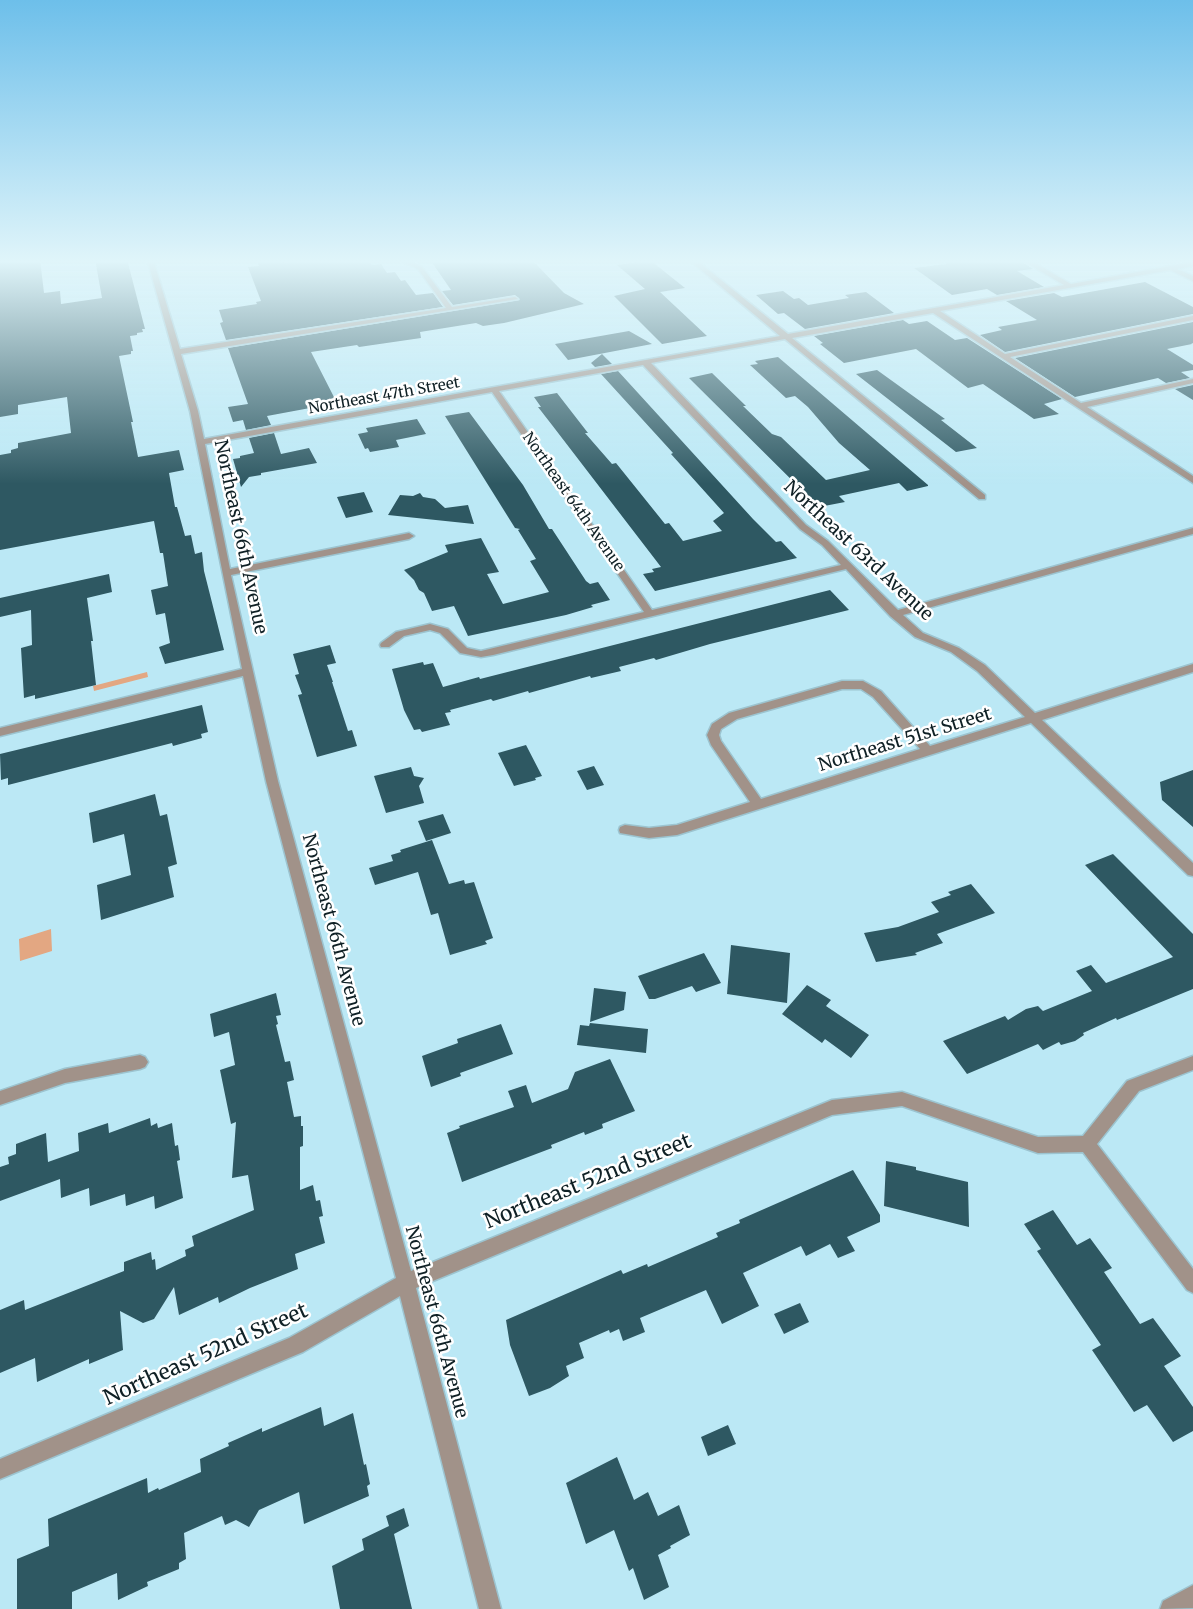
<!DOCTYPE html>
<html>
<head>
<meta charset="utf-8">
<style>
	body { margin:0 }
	canvas { display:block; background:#bbe8f5 }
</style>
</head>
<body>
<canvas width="1193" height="1609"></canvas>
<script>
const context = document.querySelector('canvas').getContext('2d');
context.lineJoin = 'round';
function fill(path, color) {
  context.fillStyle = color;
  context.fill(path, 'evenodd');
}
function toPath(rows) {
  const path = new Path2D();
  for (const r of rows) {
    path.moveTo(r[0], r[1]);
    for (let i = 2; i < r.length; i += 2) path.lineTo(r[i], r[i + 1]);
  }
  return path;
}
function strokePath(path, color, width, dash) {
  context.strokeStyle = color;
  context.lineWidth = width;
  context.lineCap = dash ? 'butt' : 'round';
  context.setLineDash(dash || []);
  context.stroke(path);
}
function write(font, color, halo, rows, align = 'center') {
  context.font = font + ' Merriweather,serif';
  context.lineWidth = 5;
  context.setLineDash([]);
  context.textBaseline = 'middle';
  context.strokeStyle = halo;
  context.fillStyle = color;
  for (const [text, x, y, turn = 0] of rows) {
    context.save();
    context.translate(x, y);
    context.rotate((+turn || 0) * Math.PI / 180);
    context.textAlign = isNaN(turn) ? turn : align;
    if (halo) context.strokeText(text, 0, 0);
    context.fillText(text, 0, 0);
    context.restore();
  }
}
fill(toPath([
	[147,672,148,677,94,691,93,686],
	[51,929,52,951,20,961,19,939]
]), '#e3a782');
fill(toPath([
	[0,259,40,259,44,293,60,291,61,304,102,298,95,259,127,259,145,329,142,329,143,332,137,333,137,335,130,336,133,351,131,351,131,354,119,356,133,422,131,422,138,457,179,450,184,470,169,473,175,507,177,507,185,536,191,535,195,554,202,552,204,571,224,650,165,664,159,647,170,643,165,613,156,615,151,590,168,586,163,553,160,553,154,521,0,550,0,455,11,453,11,450,18,448,18,443,71,433,67,397,18,405,18,414,0,417],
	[256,259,282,259,284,263,311,259,368,259,372,265,381,264,387,273,395,272,401,281,405,280,416,295,433,293,443,307,226,340,220,323,223,322,219,310,257,304,256,302,261,301,248,267,259,266],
	[445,259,531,259,564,293,584,304,504,323,483,326,476,323,420,332,421,338,359,347,357,345,311,352,337,403,267,416,271,425,246,430,243,420,233,422,228,407,248,404,228,348,520,300,515,295,453,305,442,291,451,290,431,261],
	[939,259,1018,259,1033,269,1017,271,1044,287,997,295,987,289,952,295,914,268,947,264],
	[650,260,685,288,660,292,707,336,662,344,614,296,645,289,617,265],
	[1145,282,1193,307,1193,314,1005,352,980,335,1002,330,998,327,1037,320,1006,301,1054,293,1062,297],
	[783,291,794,299,799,298,808,305,849,298,845,295,866,292,894,313,805,329,784,313,778,314,756,295],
	[903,320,909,324,927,321,955,340,967,338,1062,399,1044,404,1059,414,1034,419,983,384,968,388,916,349,844,363,820,344,823,343,814,336],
	[1193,322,1193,343,1191,344,1192,344,1167,349,1193,365,1193,370,1181,372,1190,378,1166,383,1158,378,1075,397,1015,358],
	[629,331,652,344,568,360,555,344],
	[602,354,612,364,595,367,591,363],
	[778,357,928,485,928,486,907,491,899,483,839,496,845,502,819,507,689,378,712,373,746,406,743,406,772,434,781,437,826,480,870,470,839,443,808,407,795,396,786,398,750,365,758,364,755,361],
	[877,370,945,419,941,420,977,448,956,452,856,374],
	[618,371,753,519,776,542,781,541,797,558,655,591,643,574,654,572,652,569,661,567,552,425,538,407,541,407,534,397,557,393,588,433,585,433,612,464,616,463,665,524,669,523,683,541,722,531,713,521,724,513,671,454,673,453,601,374],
	[1193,385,1193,400,1175,389],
	[469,412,523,485,549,529,552,529,586,581,590,584,598,582,610,600,591,605,593,607,566,615,468,636,454,606,432,611,424,593,419,590,414,580,404,570,448,552,445,545,481,538,499,572,487,574,503,604,549,592,530,561,536,559,518,530,520,529,515,528,445,416],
	[417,419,426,434,396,440,399,447,370,452,368,448,365,449,358,434,368,432,366,428],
	[274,433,281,454,309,448,317,463,261,473,261,475,249,477,241,487,233,459,240,458,240,456,254,453,249,438],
	[364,492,373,512,346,518,337,497],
	[420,493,423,497,435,499,445,508,468,505,474,524,388,515,400,495,413,496],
	[109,574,112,592,87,598,93,641,91,641,96,685,35,699,35,695,24,698,21,648,32,645,31,610,0,617,0,598],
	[830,590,849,610,710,644,656,660,654,658,619,667,621,671,591,678,590,676,529,693,528,691,493,701,491,699,450,710,451,712,445,713,450,725,422,732,420,729,414,730,404,710,392,669,423,662,424,665,433,663,443,687,479,677,480,679],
	[330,645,336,663,327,665,333,682,332,682,348,731,352,730,357,746,317,757,298,695,302,694,295,675,299,674,293,654],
	[202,705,208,732,201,734,202,738,173,746,172,743,8,785,8,778,1,780,0,754],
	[526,745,542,776,535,778,536,780,514,786,498,753],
	[594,766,604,785,587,790,577,771],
	[411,767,414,776,424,778,419,786,424,803,386,813,374,776],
	[1193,770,1193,827,1162,800,1160,782],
	[155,794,160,816,167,814,177,864,168,867,174,897,101,920,97,885,131,875,124,834,93,843,89,813],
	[443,814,451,833,426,841,418,821],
	[432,840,449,884,464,880,465,884,474,882,493,938,485,941,487,944,450,955,438,913,431,915,418,872,375,885,369,868,393,861,391,855,401,852,400,850],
	[1113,854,1193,934,1193,989,1117,1020,1116,1018,1083,1033,1084,1035,1075,1041,1061,1045,1059,1042,1043,1050,1038,1044,967,1074,943,1041,1005,1016,1008,1020,1026,1009,1038,1006,1043,1011,1092,991,1076,971,1091,965,1106,983,1173,957,1085,865],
	[971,884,995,913,937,934,943,943,915,953,917,955,876,962,864,933,898,927,939,912,931,902,951,895,948,892],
	[731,945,790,953,787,1003,727,994],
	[704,953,721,983,696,992,692,986,655,999,649,999,638,976],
	[807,985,831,1000,826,1006,869,1035,851,1058,825,1039,822,1043,782,1014],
	[594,988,626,992,624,1010,590,1022],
	[276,993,281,1015,276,1016,278,1024,276,1025,285,1062,290,1061,294,1080,287,1082,294,1117,301,1116,301,1126,303,1126,303,1146,300,1147,300,1190,313,1185,316,1201,320,1200,323,1216,319,1217,325,1243,295,1254,298,1269,250,1288,219,1303,218,1297,179,1315,174,1287,154,1319,143,1323,120,1311,123,1350,89,1364,89,1359,37,1382,35,1358,0,1373,0,1310,24,1300,25,1310,124,1271,124,1262,151,1252,152,1260,155,1259,156,1270,186,1256,185,1250,194,1246,192,1236,254,1210,248,1175,232,1178,236,1122,231,1124,220,1070,235,1065,229,1032,214,1037,210,1014],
	[590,1023,648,1029,646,1053,577,1045,580,1025,589,1026],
	[501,1024,513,1054,460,1073,461,1076,431,1087,422,1056,458,1043,457,1039],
	[610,1059,635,1111,602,1124,603,1128,585,1135,584,1132,551,1145,552,1148,462,1182,447,1133,460,1128,459,1126,514,1107,508,1091,526,1085,532,1103,568,1089,575,1072],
	[150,1118,151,1126,157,1123,158,1128,172,1123,175,1146,178,1145,180,1160,177,1161,183,1198,155,1209,154,1196,126,1206,125,1194,90,1206,89,1188,61,1198,60,1179,0,1201,0,1167,9,1164,8,1157,16,1154,16,1144,46,1133,48,1162,79,1151,78,1133,108,1123,109,1133],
	[886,1161,916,1167,916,1170,968,1182,969,1227,884,1206],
	[853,1170,880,1215,880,1222,847,1237,855,1251,838,1258,830,1244,806,1256,801,1246,743,1273,759,1306,722,1324,706,1290,640,1318,645,1332,623,1341,619,1329,610,1333,609,1330,579,1343,584,1358,566,1366,569,1376,550,1388,529,1396,510,1345,506,1320,621,1270,623,1274,647,1264,648,1267,718,1237,716,1233,740,1223,739,1220],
	[1053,1210,1077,1245,1090,1238,1112,1268,1104,1272,1140,1324,1153,1318,1181,1356,1164,1366,1193,1407,1193,1431,1173,1442,1147,1405,1134,1412,1092,1350,1101,1345,1037,1251,1041,1249,1024,1224],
	[800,1303,809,1322,784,1334,774,1314],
	[321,1407,324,1426,353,1413,364,1465,366,1464,370,1484,367,1486,369,1496,304,1524,299,1492,259,1510,249,1527,236,1520,225,1525,222,1516,184,1533,186,1559,179,1563,179,1569,147,1582,148,1586,118,1600,117,1573,72,1592,72,1609,17,1609,17,1559,49,1546,48,1519,147,1478,148,1493,158,1488,159,1490,201,1472,200,1459,229,1446,228,1443,262,1428,262,1432],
	[728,1425,736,1444,708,1456,701,1437],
	[617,1457,634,1500,648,1492,658,1516,679,1505,690,1535,670,1546,671,1548,658,1555,669,1587,644,1600,633,1568,629,1571,614,1530,586,1544,566,1483],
	[404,1508,409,1526,394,1534,412,1609,340,1609,332,1566,364,1550,362,1539,389,1526,386,1516]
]), '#2e5862');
const minor = toPath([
	[147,259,153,259,180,349,446,308,418,269,396,259,405,259,422,267,452,307,515,297,518,299,181,354,198,411,204,439,780,336,688,259,695,259,788,334,1064,285,1020,259,1028,259,1071,284,1193,262,1193,266,1177,269,1193,276,1193,281,1170,270,940,311,1005,354,1193,316,1193,320,1010,357,1081,403,1193,379,1193,383,1087,407,1193,476,1193,483,933,313,792,338,985,495,985,499,979,499,785,339,651,363,806,525,828,541,898,610,1193,528,1193,534,903,615,923,633,959,648,985,665,1035,713,1193,664,1193,672,1042,720,1193,863,1193,876,1188,875,1031,723,677,835,649,838,620,833,619,830,620,827,625,825,649,828,677,825,750,802,711,745,707,735,712,724,729,713,842,681,863,681,881,691,930,746,1025,717,977,671,951,652,915,637,890,616,846,569,493,655,481,657,460,653,440,633,430,630,404,636,389,647,381,647,380,645,381,643,396,632,430,624,448,629,467,648,481,651,644,612,492,392,205,444,230,569,409,533,414,536,409,539,231,575,278,781,411,1271,832,1100,902,1092,1038,1137,1083,1136,1127,1081,1193,1056,1193,1070,1139,1091,1097,1144,1193,1269,1193,1293,1187,1290,1083,1152,1038,1153,902,1106,832,1115,416,1288,501,1609,479,1609,400,1296,303,1352,0,1479,0,1459,289,1338,396,1278,266,781,243,676,0,736,0,728,242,669,190,411,147,259],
	[643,365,800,529,822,545,841,565,652,610,499,391,643,365],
	[842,689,861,689,873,697,920,749,761,799,721,741,719,735,721,729,737,719,842,689],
	[140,1055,145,1057,148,1062,145,1067,140,1069,65,1083,0,1105,0,1091,65,1069,140,1055],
	[1193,1585,1193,1608,1160,1609,1163,1601,1193,1585]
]);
strokePath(minor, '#9cc4d0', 3);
fill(minor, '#a19289');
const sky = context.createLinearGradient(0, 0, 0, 484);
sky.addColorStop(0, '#6dbfea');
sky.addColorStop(0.54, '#e0f5fa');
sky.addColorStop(1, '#e0f5fa00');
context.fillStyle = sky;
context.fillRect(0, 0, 1193, 484);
write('15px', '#0f2025', '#fff', [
	["Northeast 47th Street",384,396,-10],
	["Northeast 64th Avenue",573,502,55]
]);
write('18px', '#0f2025', '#fff', [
	["Northeast 66th Avenue",240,537,78],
	["Northeast 63rd Avenue",858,551,43],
	["Northeast 51st Street",905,740,-17],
	["Northeast 66th Avenue",333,930,75],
	["Northeast 66th Avenue",436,1322,75]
]);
write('21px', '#0f2025', '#fff', [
	["Northeast 52nd Street",588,1182,-22],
	["Northeast 52nd Street",206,1355,-24]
]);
</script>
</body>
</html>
